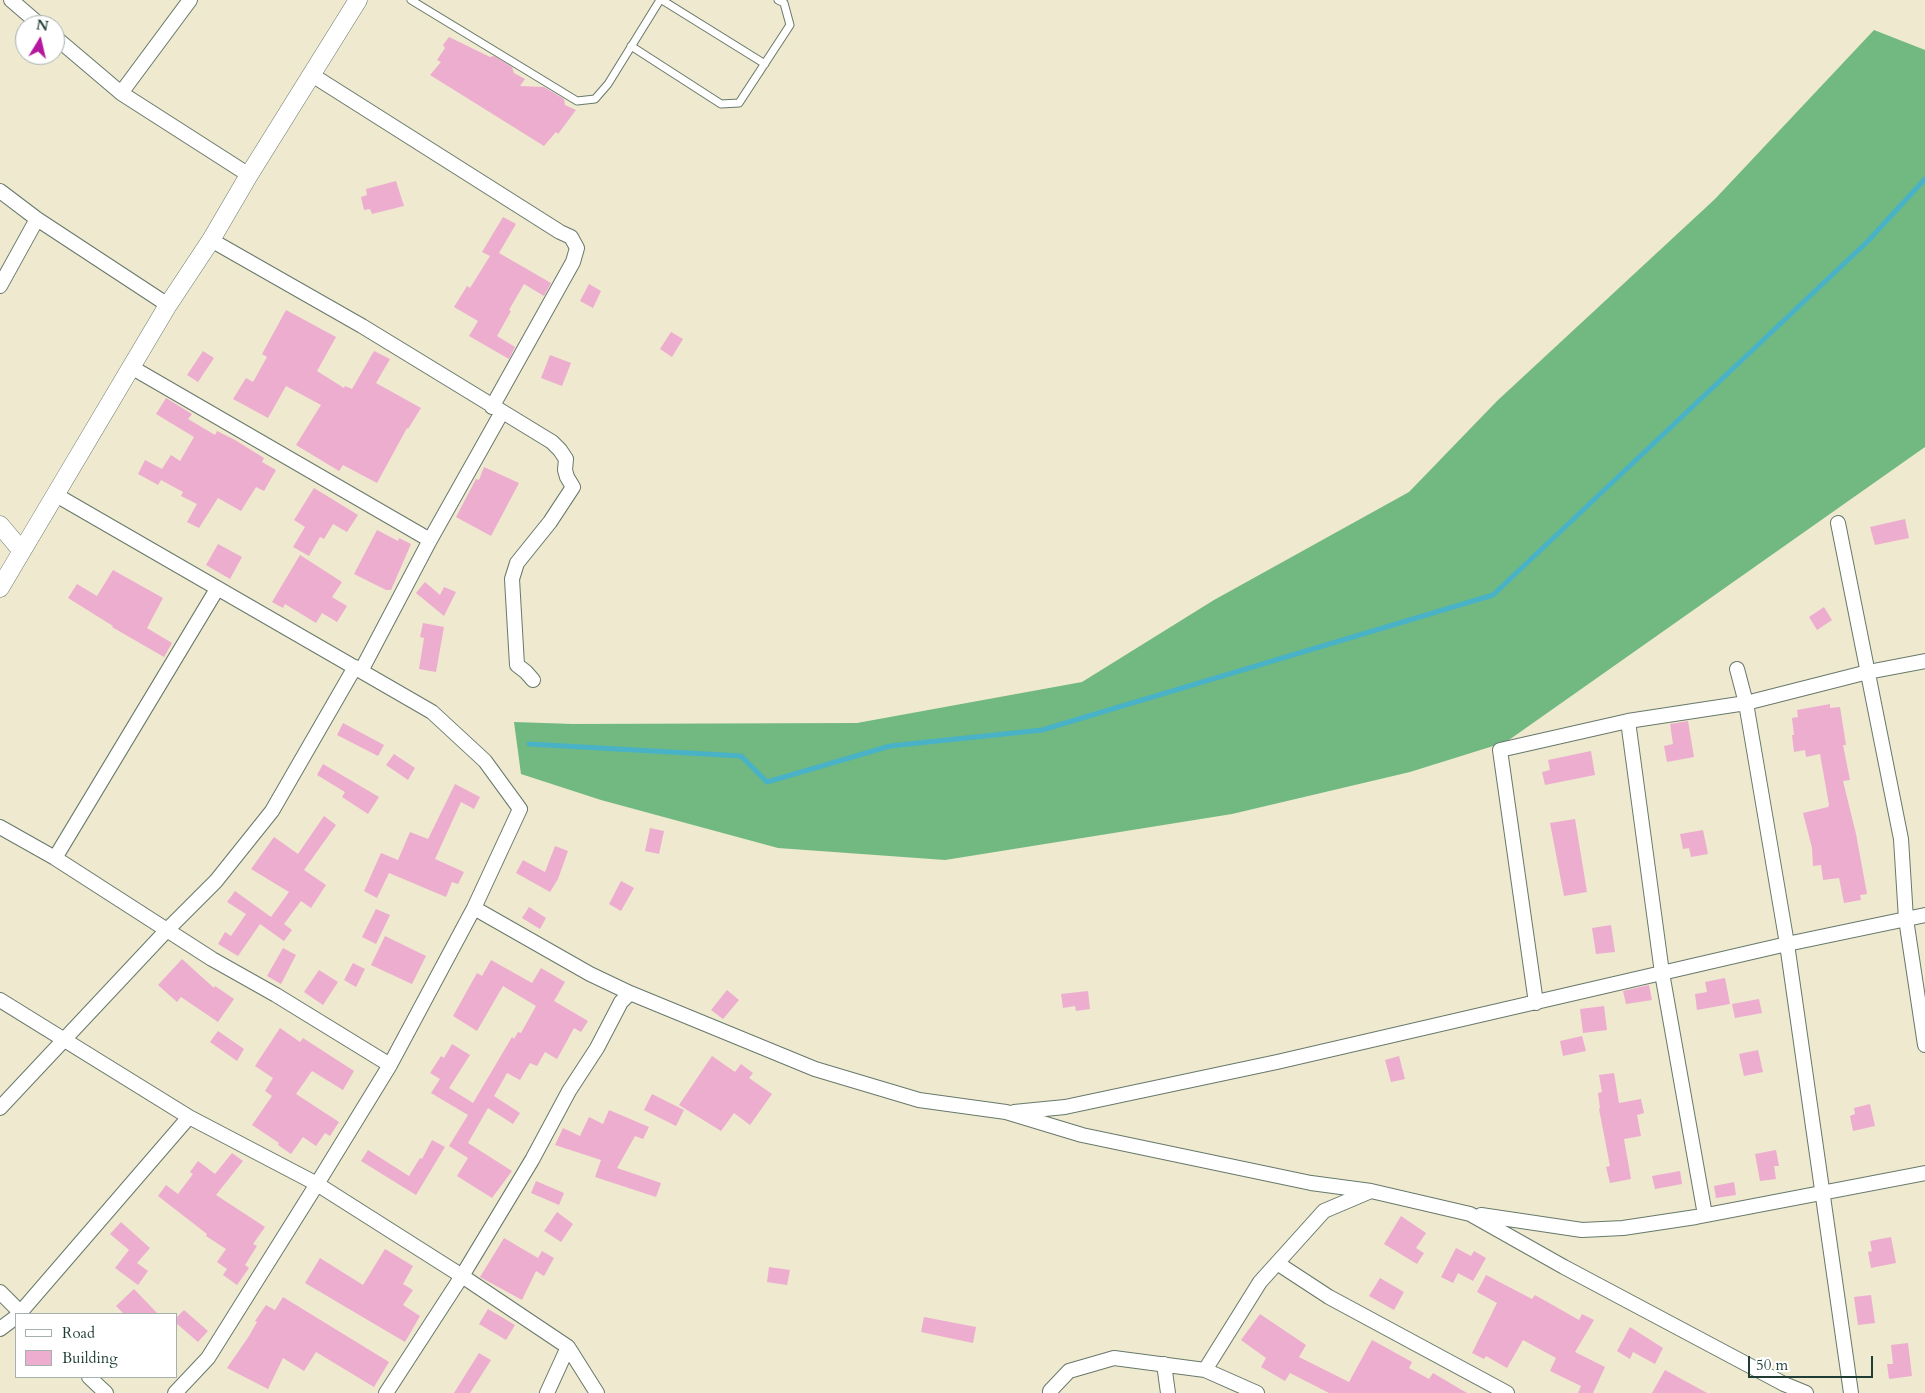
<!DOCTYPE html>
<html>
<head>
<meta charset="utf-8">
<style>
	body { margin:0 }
	#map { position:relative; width:1925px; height:1393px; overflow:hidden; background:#eee9cf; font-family:Cardo,serif }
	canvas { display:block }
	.legend { position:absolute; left:15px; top:1313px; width:162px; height:65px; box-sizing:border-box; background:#fff; border:1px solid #a5b1ae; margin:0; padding:6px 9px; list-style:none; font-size:15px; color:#1f3d34 }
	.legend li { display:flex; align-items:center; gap:10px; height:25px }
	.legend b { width:25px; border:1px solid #a5b1ae }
	.north { position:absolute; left:15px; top:15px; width:50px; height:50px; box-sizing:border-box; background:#fff; border:1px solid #a5b1ae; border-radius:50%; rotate:9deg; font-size:14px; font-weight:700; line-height:20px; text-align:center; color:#1f3d34 }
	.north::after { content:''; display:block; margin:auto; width:18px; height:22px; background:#b5179e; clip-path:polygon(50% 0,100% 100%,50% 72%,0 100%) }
	.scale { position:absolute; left:1748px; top:1356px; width:125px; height:22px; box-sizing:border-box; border:2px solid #1f3d34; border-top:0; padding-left:6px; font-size:15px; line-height:18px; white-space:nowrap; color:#1f3d34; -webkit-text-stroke:4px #fff; paint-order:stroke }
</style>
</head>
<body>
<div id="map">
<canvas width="1925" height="1393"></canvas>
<ul class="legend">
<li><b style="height:6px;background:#fff"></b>Road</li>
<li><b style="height:14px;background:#edadcf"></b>Building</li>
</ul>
<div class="north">N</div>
<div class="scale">50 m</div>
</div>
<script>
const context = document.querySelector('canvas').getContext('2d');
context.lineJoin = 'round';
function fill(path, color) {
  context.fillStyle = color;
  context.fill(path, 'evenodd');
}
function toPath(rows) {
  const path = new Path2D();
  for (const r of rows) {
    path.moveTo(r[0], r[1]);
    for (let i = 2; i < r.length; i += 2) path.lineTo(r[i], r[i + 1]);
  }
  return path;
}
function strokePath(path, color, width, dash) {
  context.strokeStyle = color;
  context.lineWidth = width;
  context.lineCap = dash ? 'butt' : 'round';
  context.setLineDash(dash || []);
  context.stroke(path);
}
fill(toPath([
	[1874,30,1925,50,1925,447,1506,742,1410,772,1232,814,945,860,778,848,601,800,521,774,514,722,573,724,857,723,1082,682,1214,600,1409,492,1497,401,1715,199]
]), '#71b980');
strokePath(toPath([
	[529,744,741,756,767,782,890,746,1042,730,1493,595,1867,242,1925,179]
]), '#49b2c7', 5);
fill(toPath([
	[449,37,490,57,494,56,512,67,514,73,525,79,520,86,544,87,564,99,565,105,576,110,558,134,556,132,544,146,430,75,441,62,437,60,445,48,443,45],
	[396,181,404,206,372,214,370,209,364,210,361,197,367,195,366,189],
	[503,217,516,224,499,253,551,283,544,296,524,284,509,310,511,311,497,336,515,347,509,359,469,336,478,321,454,307,467,286,470,288,490,256,482,252],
	[589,284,601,291,593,308,580,301],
	[286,310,336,337,317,371,344,388,345,386,352,389,374,351,390,359,376,383,421,408,408,429,407,428,377,483,343,465,339,471,296,445,321,405,286,386,268,418,233,399,246,378,253,382,267,357,262,354],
	[671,332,683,339,672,357,660,349],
	[203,351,214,358,198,382,187,375],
	[550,355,571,363,562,386,541,378],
	[166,398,192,414,188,419,215,435,217,431,235,440,264,458,262,462,276,470,264,491,256,487,241,511,218,498,199,528,187,522,197,504,181,496,183,492,161,480,158,485,138,474,145,460,162,469,171,455,180,461,194,437,156,414],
	[484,467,519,483,491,536,456,517,476,479,479,480],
	[314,488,358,515,347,532,333,524,324,539,320,537,309,556,293,547,305,527,294,520],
	[1905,519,1909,538,1875,545,1870,527],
	[377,530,398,541,399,538,411,544,391,590,386,590,354,574],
	[218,544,242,557,230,579,206,565],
	[300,555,342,582,332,597,347,606,337,622,322,613,316,623,285,604,283,608,272,602],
	[113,570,163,598,147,628,172,643,164,657,112,627,113,626,68,598,77,584,97,596],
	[425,582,440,595,444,587,456,592,444,616,416,593],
	[1824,607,1832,620,1817,630,1809,617],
	[423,623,444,627,436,672,419,669,424,638,420,637],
	[1830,704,1830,708,1840,707,1846,745,1843,745,1850,780,1843,781,1856,834,1867,894,1860,895,1861,900,1844,903,1839,878,1823,880,1821,865,1813,866,1812,848,1803,813,1828,807,1829,805,1820,754,1806,757,1805,750,1794,752,1792,735,1794,735,1792,718,1798,717,1797,710],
	[1688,721,1694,757,1667,762,1664,746,1673,744,1670,724],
	[343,723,384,745,378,756,337,735],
	[1591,751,1595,775,1545,785,1542,772,1550,770,1548,760],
	[394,754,415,768,408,780,386,765],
	[323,764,379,797,368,814,342,797,345,792,317,775],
	[455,784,480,797,474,809,461,802,435,859,464,872,458,884,452,882,446,897,389,873,377,898,364,891,381,853,398,860,410,832,428,839],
	[324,816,336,825,304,870,326,885,311,908,301,901,284,924,292,930,284,941,260,924,238,956,218,944,225,932,231,936,246,914,227,902,235,891,271,917,289,892,251,869,274,837,298,854],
	[1575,819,1587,892,1564,896,1550,823],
	[650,828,664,831,659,854,645,851],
	[1703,830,1708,854,1691,857,1689,848,1683,849,1680,834],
	[555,846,568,851,558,879,550,892,516,873,523,860,545,872],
	[621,881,634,888,621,911,609,904],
	[529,907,546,918,540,929,522,918],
	[376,909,390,915,376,944,362,937],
	[1611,925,1615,952,1596,954,1592,928],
	[385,936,426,956,412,984,371,965],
	[283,948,296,955,281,984,267,976],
	[182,959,214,988,215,986,234,999,218,1022,181,997,177,1002,158,985],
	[491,960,532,983,541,968,565,982,554,1001,588,1021,581,1032,574,1028,557,1059,545,1052,537,1066,530,1063,520,1080,507,1073,494,1096,520,1113,513,1124,488,1108,468,1143,512,1171,492,1198,457,1176,468,1158,449,1146,468,1115,431,1093,440,1079,430,1073,441,1056,444,1058,452,1044,470,1055,449,1088,473,1103,512,1037,514,1039,518,1032,521,1033,536,1006,503,986,477,1031,453,1016,477,973,482,976],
	[353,963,365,969,356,987,344,980],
	[319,970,338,982,323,1005,304,992],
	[1725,978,1730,1004,1697,1010,1695,994,1707,992,1705,982],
	[1649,985,1652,1000,1626,1004,1623,991],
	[727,990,739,1000,723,1019,711,1010],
	[1088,991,1090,1009,1076,1011,1075,1006,1063,1008,1061,994],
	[1759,999,1762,1013,1735,1018,1732,1004],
	[1604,1006,1607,1030,1583,1033,1580,1009],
	[280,1028,300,1042,303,1038,354,1071,343,1090,312,1071,296,1094,339,1122,330,1136,325,1133,316,1146,303,1137,291,1154,278,1145,279,1143,252,1125,272,1096,265,1091,273,1078,255,1066],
	[218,1031,244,1049,237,1061,210,1042],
	[1582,1036,1586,1051,1563,1056,1560,1041],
	[1758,1050,1763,1072,1744,1076,1739,1054],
	[712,1056,735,1072,741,1064,753,1073,749,1078,772,1094,750,1125,734,1113,721,1131,679,1105],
	[1399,1056,1405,1079,1391,1082,1385,1060],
	[1614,1073,1619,1103,1641,1099,1644,1113,1637,1115,1641,1136,1624,1139,1631,1179,1610,1183,1606,1167,1610,1166,1599,1109,1600,1108,1598,1093,1602,1092,1599,1075],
	[652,1094,684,1110,676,1126,644,1110],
	[1870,1104,1875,1126,1853,1131,1850,1116,1855,1114,1854,1108],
	[609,1110,649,1127,643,1139,635,1136,617,1168,661,1183,656,1197,595,1177,601,1160,555,1145,563,1128,580,1136,589,1117,603,1124],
	[432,1140,445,1147,416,1195,361,1161,368,1150,409,1176,420,1158,422,1159],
	[1776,1150,1779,1166,1774,1166,1776,1179,1760,1181,1755,1154],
	[232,1153,243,1161,216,1195,265,1227,253,1244,257,1246,245,1265,249,1268,237,1285,223,1275,227,1269,217,1262,226,1249,206,1236,207,1234,158,1196,166,1185,178,1194,193,1174,190,1172,198,1161,215,1174],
	[1680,1171,1682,1184,1655,1189,1652,1176],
	[536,1181,564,1193,559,1205,531,1193],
	[1734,1182,1736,1195,1716,1198,1714,1186],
	[557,1212,573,1224,561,1242,544,1231],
	[1401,1216,1426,1233,1416,1248,1424,1253,1417,1264,1384,1244],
	[121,1222,150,1248,137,1263,148,1271,138,1285,115,1268,129,1250,110,1234],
	[1891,1237,1896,1263,1871,1268,1868,1252,1872,1251,1870,1241],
	[504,1238,538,1258,542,1251,554,1258,544,1276,536,1271,522,1300,480,1277],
	[1456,1248,1471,1256,1474,1251,1486,1258,1473,1281,1458,1273,1453,1283,1441,1277],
	[385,1249,413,1266,403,1284,413,1290,403,1305,420,1316,405,1342,305,1283,320,1258,363,1285],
	[769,1267,790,1270,787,1285,767,1282],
	[1486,1275,1532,1299,1535,1295,1579,1320,1582,1314,1594,1320,1575,1352,1605,1367,1593,1393,1578,1393,1581,1386,1550,1371,1556,1358,1523,1340,1507,1368,1486,1356,1484,1359,1472,1353,1497,1303,1477,1292],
	[1380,1278,1404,1292,1394,1310,1369,1296],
	[134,1289,158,1314,124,1314,116,1306],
	[1871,1295,1875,1323,1858,1325,1854,1297],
	[283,1297,389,1362,374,1387,316,1352,304,1371,283,1358,268,1389,227,1368,249,1336,257,1322,255,1321,266,1305,275,1310],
	[488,1309,515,1325,506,1340,479,1324],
	[184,1310,208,1331,198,1342,176,1323,176,1318],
	[1260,1314,1306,1345,1299,1357,1349,1382,1372,1340,1412,1362,1409,1368,1429,1379,1433,1373,1467,1393,1329,1393,1290,1373,1285,1381,1261,1367,1266,1358,1241,1340],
	[924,1317,976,1327,973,1343,921,1332],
	[1630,1327,1663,1348,1655,1364,1633,1352,1630,1359,1617,1351],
	[1908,1343,1912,1376,1889,1379,1887,1364,1893,1364,1891,1345],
	[479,1353,491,1360,470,1393,454,1393],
	[1665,1370,1707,1393,1652,1393]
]), '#edadcf');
const service = toPath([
	[411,0,577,101,595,99,608,84,660,0],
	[662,0,765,64],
	[631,46,721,104,739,103,790,25,784,3,778,0]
]);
const minor = toPath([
	[11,0,40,25],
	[55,37,121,93,249,175],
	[312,75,560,232,571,237,577,248,573,262,492,407],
	[121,93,190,0],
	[0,191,37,219,168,305],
	[211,240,362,326,552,442,560,450,566,459,565,470,567,477,573,487,550,522,517,563,512,579,517,665,526,672,533,680],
	[0,286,37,219],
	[131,367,430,540],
	[56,495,432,712,485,761,520,809,474,908,390,1065,317,1184,208,1358,175,1393],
	[1838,523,1901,839,1906,919,1925,1045],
	[1737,669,1746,703,1787,944,1851,1393],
	[361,671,430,540,502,412],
	[1628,721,1662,973,1705,1215],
	[0,827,55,858,212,959,276,995,390,1065],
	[55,858,217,589],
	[474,908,590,974,630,993,815,1069,919,1100,1006,1112,1082,1135,1311,1183,1371,1191],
	[0,1000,189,1117,317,1184,462,1276,568,1347,547,1393],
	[1536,1003,1500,750,1628,721,1746,703,1868,672,1925,661],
	[0,1108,166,931,216,881,272,811,355,667],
	[1014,1112,1065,1107,1277,1062,1787,944,1925,915],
	[1481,1215,1582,1230,1623,1228,1696,1217,1925,1173],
	[1277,1263,1329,1297,1507,1393],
	[0,1292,22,1314],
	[19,1314,189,1117],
	[0,1329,16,1317],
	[568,1347,597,1393],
	[1164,1364,1168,1393],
	[1205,1370,1257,1393],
	[89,1377,106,1393],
	[386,1393,462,1276,532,1160,569,1091,597,1048,621,1002,630,993],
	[1050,1393,1050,1391,1069,1371,1114,1358,1205,1370,1260,1282,1324,1211,1371,1191,1470,1214,1564,1267,1784,1384,1806,1393]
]);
const tertiary = toPath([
	[0,525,21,550],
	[0,588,168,305,211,240,249,175,358,0]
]);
strokePath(service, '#67796a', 9);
strokePath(minor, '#67796a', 16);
strokePath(tertiary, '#67796a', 19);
strokePath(service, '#fff', 7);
strokePath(minor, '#fff', 14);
strokePath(tertiary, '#fff', 18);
</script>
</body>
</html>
